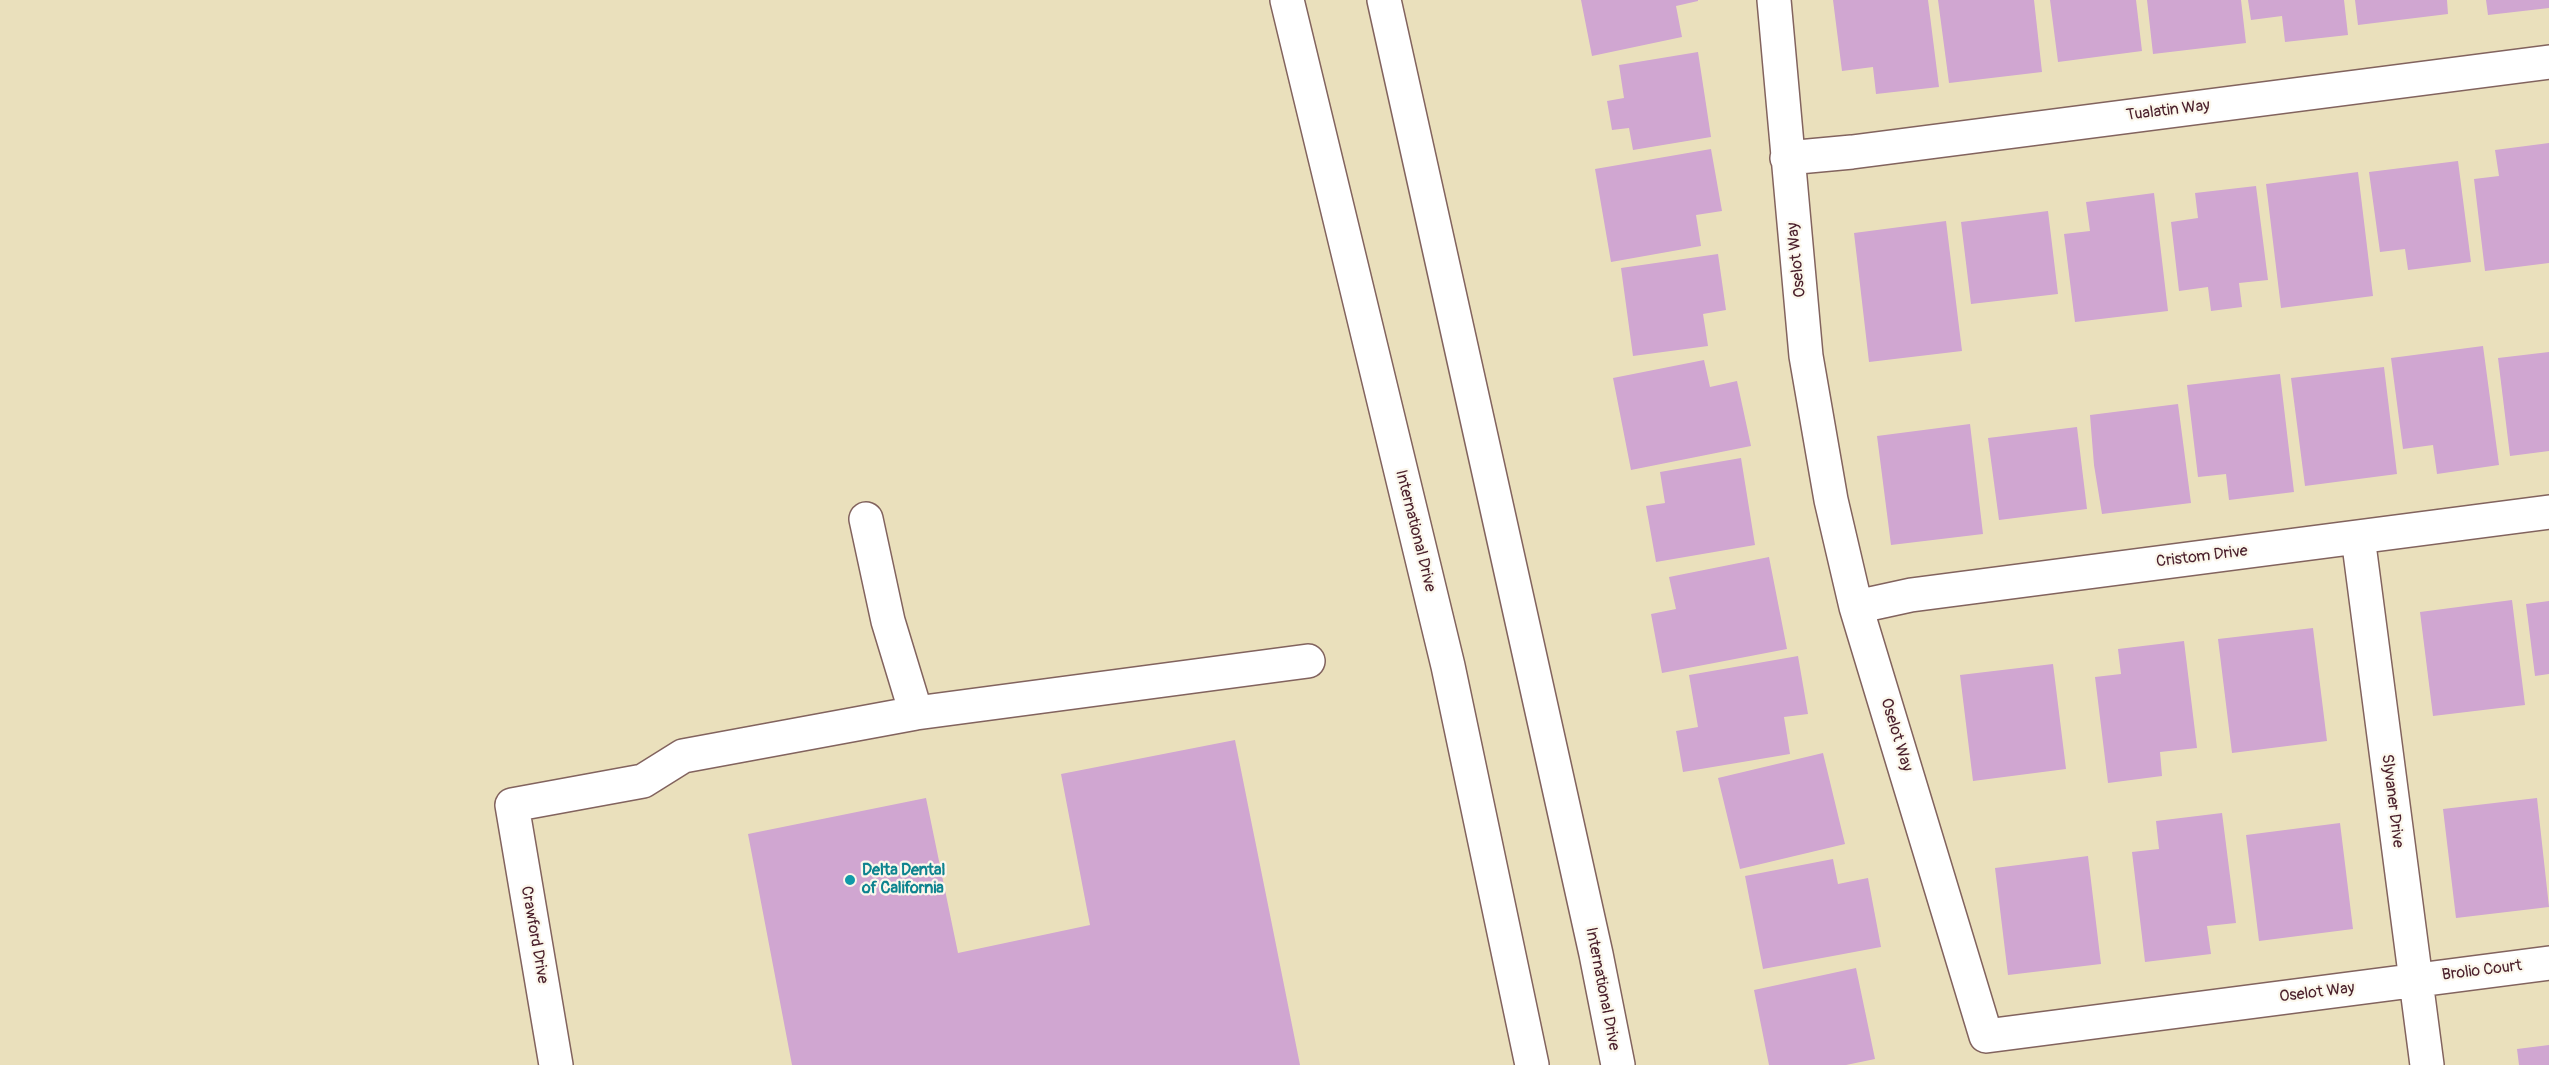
<!DOCTYPE html>
<html>
<head>
<meta charset="utf-8">
<style>
	body { margin:0 }
	canvas { display:block; background:#eae0bc }
</style>
</head>
<body>
<canvas width="2549" height="1065"></canvas>
<script>
const context = document.querySelector('canvas').getContext('2d');
context.lineJoin = 'round';
function fill(path, color) {
  context.fillStyle = color;
  context.fill(path, 'evenodd');
}
function toPath(rows) {
  const path = new Path2D();
  for (const r of rows) {
    path.moveTo(r[0], r[1]);
    for (let i = 2; i < r.length; i += 2) path.lineTo(r[i], r[i + 1]);
  }
  return path;
}
function strokePath(path, color, width, dash) {
  context.strokeStyle = color;
  context.lineWidth = width;
  context.lineCap = dash ? 'butt' : 'round';
  context.setLineDash(dash || []);
  context.stroke(path);
}
function write(font, color, halo, rows, align = 'center') {
  context.font = font + ' Pangolin,sans-serif';
  context.lineWidth = 4.5;
  context.setLineDash([]);
  context.textBaseline = 'middle';
  context.strokeStyle = halo;
  context.fillStyle = color;
  for (const [text, x, y, turn = 0] of rows) {
    context.save();
    context.translate(x, y);
    context.rotate((+turn || 0) * Math.PI / 180);
    context.textAlign = isNaN(turn) ? turn : align;
    if (halo) context.strokeText(text, 0, 0);
    context.fillText(text, 0, 0);
    context.restore();
  }
}
fill(toPath([
	[1581,0,1698,0,1698,1,1676,6,1682,37,1592,56],
	[1833,0,1928,0,1939,87,1876,94,1873,67,1842,71],
	[1938,0,2034,0,2042,72,1949,83],
	[2050,0,2136,0,2142,51,2058,62],
	[2147,0,2241,0,2246,43,2153,54],
	[2248,0,2344,0,2348,35,2285,42,2282,16,2251,20],
	[2355,0,2447,0,2448,14,2358,25],
	[2486,0,2549,0,2549,8,2488,15],
	[1698,52,1711,137,1633,150,1629,128,1612,130,1607,101,1624,98,1619,65],
	[2549,143,2549,263,2485,271,2474,179,2499,176,2495,150],
	[1711,149,1722,211,1696,215,1701,246,1611,262,1595,169],
	[2458,161,2471,262,2408,270,2405,249,2380,252,2369,172],
	[2358,172,2373,296,2281,308,2266,184],
	[2256,186,2268,280,2239,283,2242,307,2211,311,2208,287,2179,291,2171,222,2198,218,2195,193],
	[2154,193,2168,311,2075,322,2064,234,2090,231,2086,202],
	[2048,211,2058,294,1971,304,1961,222],
	[1946,221,1962,351,1869,362,1854,233],
	[1718,254,1726,310,1703,314,1708,346,1633,356,1621,268],
	[2483,346,2499,465,2437,474,2433,445,2403,449,2391,358],
	[2549,352,2549,451,2510,456,2498,358],
	[1704,360,1710,387,1737,381,1751,446,1631,470,1613,378],
	[2384,367,2397,474,2305,486,2291,378],
	[2280,374,2294,492,2229,500,2226,474,2198,477,2187,385],
	[2178,404,2191,503,2102,514,2094,465,2090,415],
	[1970,424,1983,534,1891,545,1877,436],
	[2077,427,2087,509,1999,520,1988,438],
	[1741,458,1755,545,1656,562,1646,506,1665,503,1660,472],
	[1769,557,1787,649,1662,673,1651,614,1676,609,1669,577],
	[2512,600,2525,705,2433,716,2420,612],
	[2549,601,2549,674,2535,676,2526,604],
	[2313,628,2327,741,2232,753,2218,639],
	[2184,641,2197,748,2160,752,2162,776,2108,783,2095,677,2121,674,2118,649],
	[1798,656,1808,714,1784,717,1790,754,1683,772,1676,731,1698,727,1689,675],
	[2053,664,2066,769,1973,781,1960,675],
	[1235,740,1300,1065,792,1065,748,834,926,798,958,953,1090,925,1061,774],
	[1823,753,1845,844,1740,869,1718,778],
	[2537,798,2549,907,2456,918,2443,809],
	[2222,813,2236,923,2207,926,2211,954,2145,962,2132,852,2159,849,2156,821],
	[2340,823,2353,929,2259,941,2246,835],
	[2088,856,2101,964,2008,975,1995,868],
	[1833,859,1838,884,1868,878,1881,947,1763,969,1745,876],
	[1856,968,1875,1059,1846,1065,1769,1065,1754,990],
	[2549,1045,2549,1065,2519,1065,2517,1049]
]), '#d0a6d1');
const minor = toPath([
	[1774,0,1806,356,1831,500,1856,607,1986,1036,2549,963],
	[1787,158,1852,152,2549,62],
	[866,519,888,621,916,713],
	[2358,537,2427,1065],
	[1856,607,1911,595,2549,512],
	[556,1065,512,805,643,781,683,756,916,713,1308,661]
]);
const major = toPath([
	[1287,0,1448,666,1532,1065],
	[1384,0,1596,954,1618,1065]
]);
strokePath(minor, '#82635e', 36);
strokePath(major, '#82635e', 36);
strokePath(minor, '#fff', 33);
strokePath(major, '#fff', 33);
for (const [x, y, r, color] of [
	[850,880,6,"#0f9aa8"]
]) {
  const dot = new Path2D();
  dot.arc(x, y, r, 0, 2 * Math.PI);
  context.fillStyle = color;
  context.fill(dot);
  strokePath(dot, '#fbf7ec', 2);
}
write('16px', '#4a1f2b', '#fbf7ec', [
	["Tualatin Way",2168,111,-7],
	["Oselot Way",1797,260,-96],
	["International Drive",1415,531,76],
	["Cristom Drive",2202,557,-7],
	["Oselot Way",1896,735,73],
	["Slyvaner Drive",2392,801,83],
	["Crawford Drive",534,935,80],
	["Brolio Court",2482,971,-7],
	["International Drive",1602,989,79],
	["Oselot Way",2317,993,-7]
]);
write('bold 16px', '#0d838f', '#fbf7ec', [
	["Delta Dental",862,871],
	["of California",862,889]
], 'left');
</script>
</body>
</html>
